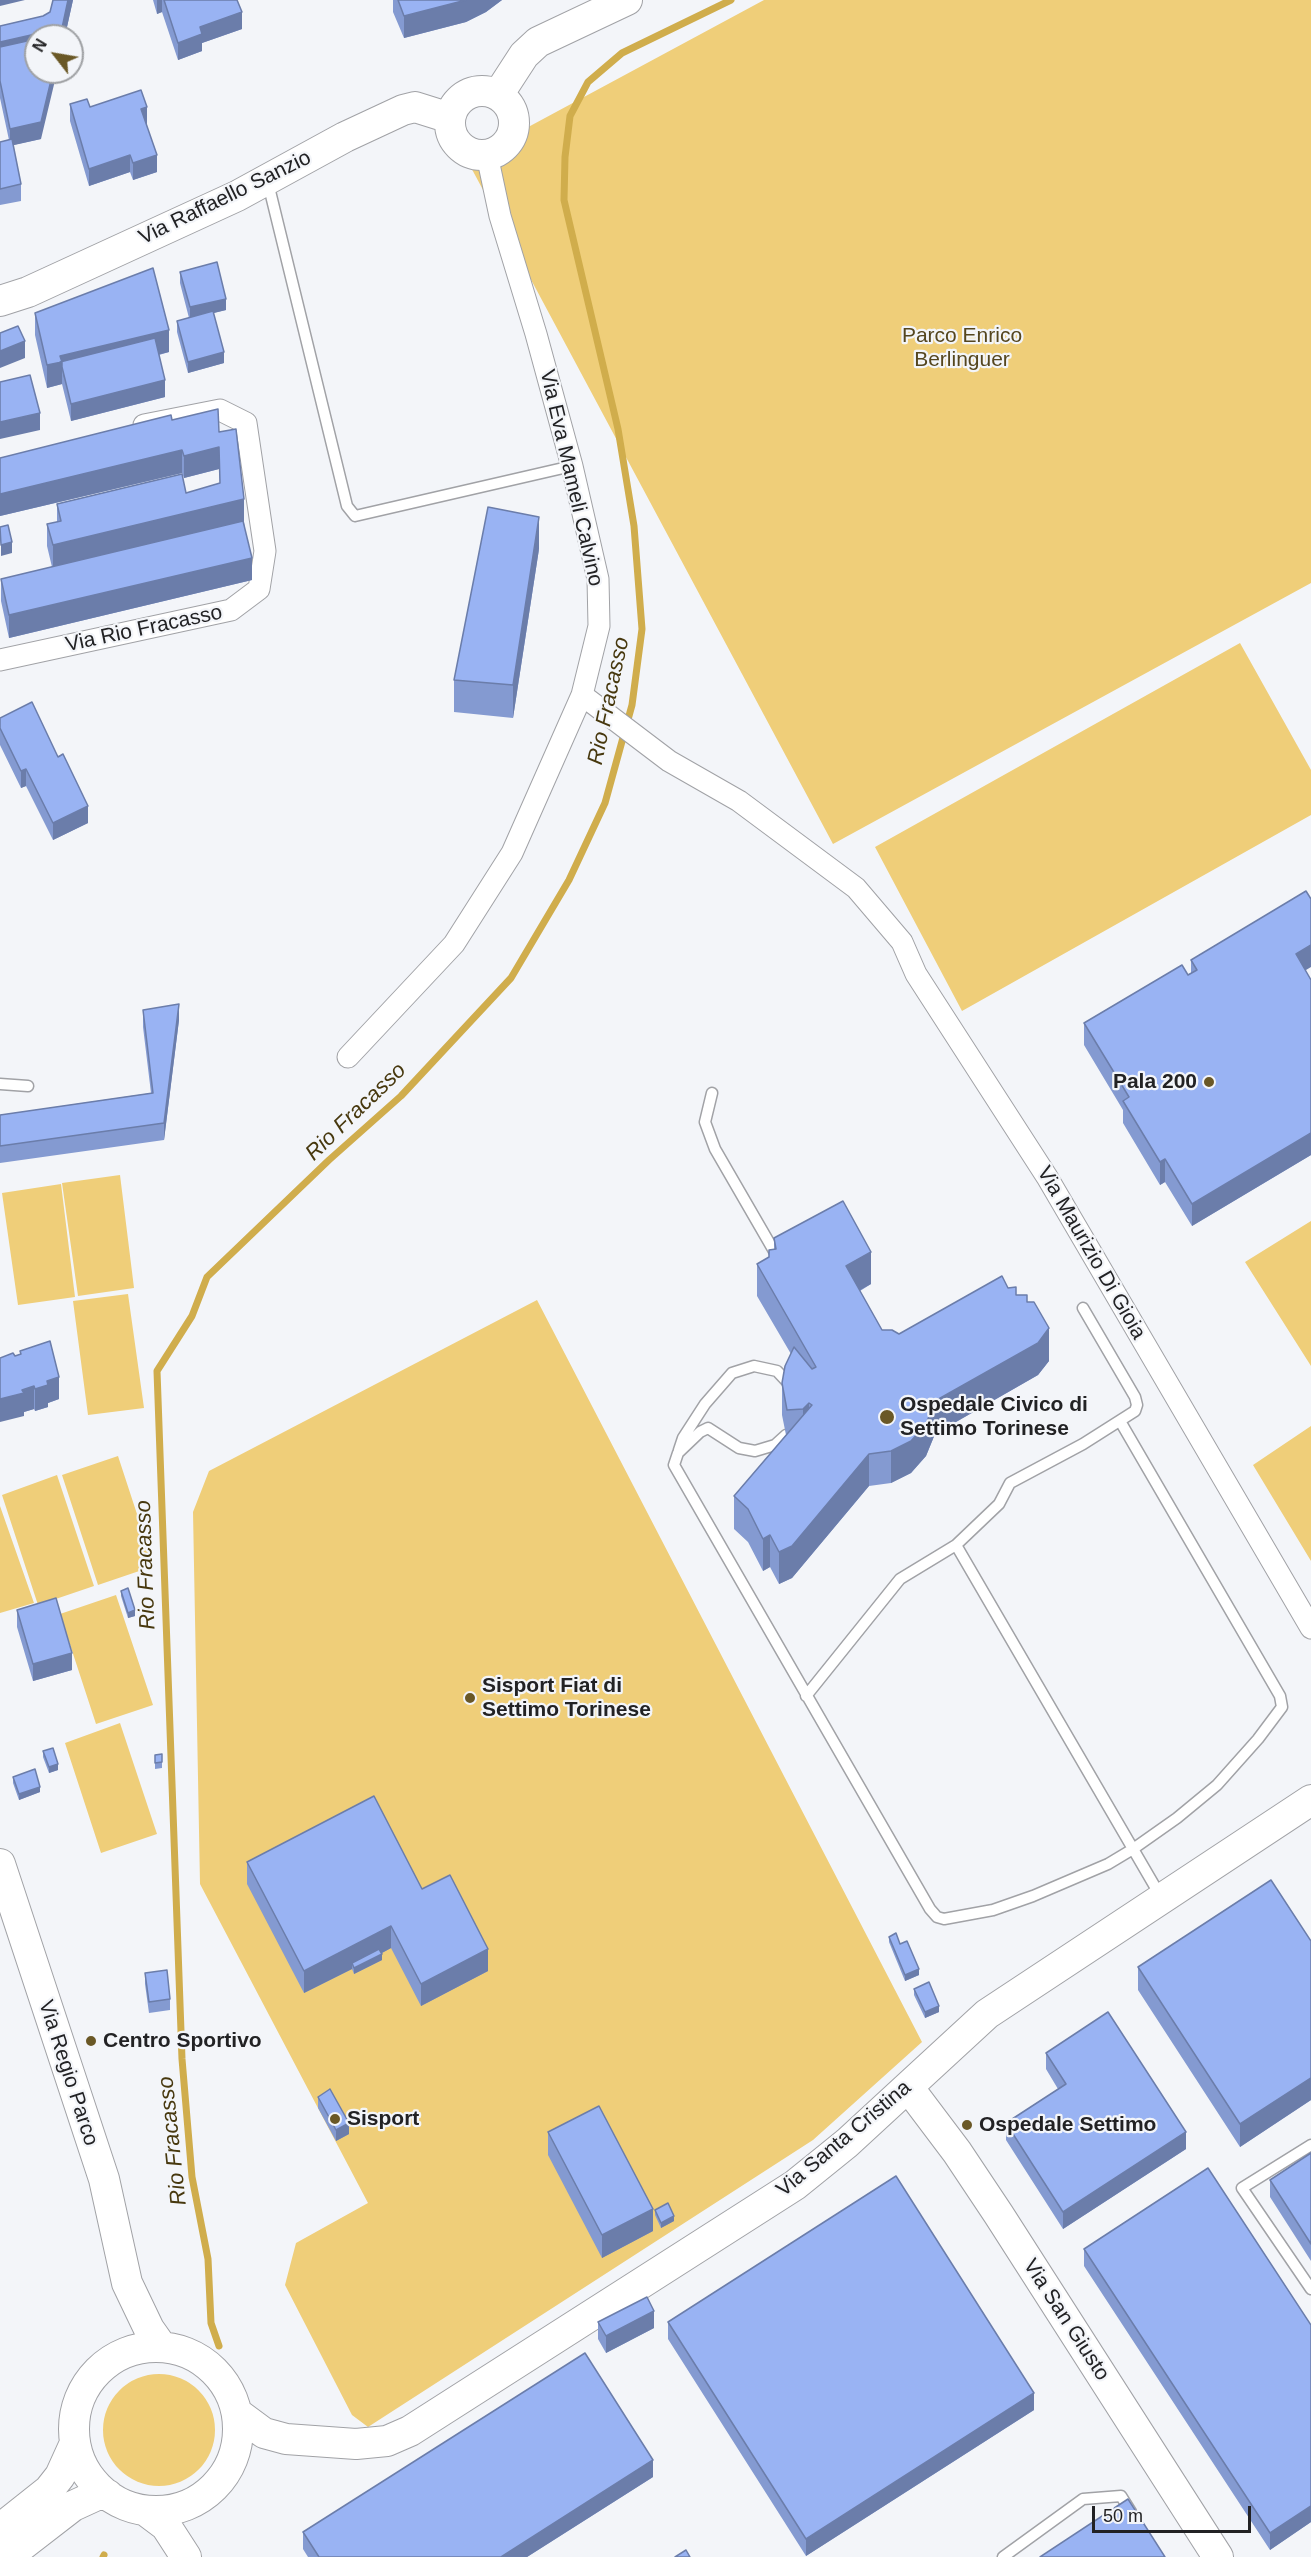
<!DOCTYPE html>
<html>
<head>
<meta charset="utf-8">
<style>
	body { margin:0 }
	#map { position:relative; width:1311px; height:2557px; overflow:hidden; background:#f3f5f9; font-family:Arial,sans-serif }
	canvas { display:block }
	.north { position:absolute; left:24px; top:24px; width:60px; height:60px; box-sizing:border-box; background:#f3f5f9; border:2px solid #9fa1a4; border-radius:50%; rotate:301deg; font-size:16px; font-weight:700; line-height:24px; text-align:center; color:#222224 }
	.north::after { content:''; display:block; margin:auto; width:21px; height:27px; background:#6a5826; clip-path:polygon(50% 0,100% 100%,50% 72%,0 100%) }
	.scale { position:absolute; left:1092px; top:2506px; width:159px; height:27px; box-sizing:border-box; border:3px solid #222224; border-top:0; padding-left:8px; font-size:18px; line-height:21px; white-space:nowrap; color:#222224; -webkit-text-stroke:4px #f3f5f9; paint-order:stroke }
</style>
</head>
<body>
<div id="map">
<canvas width="1311" height="2557"></canvas>
<div class="north">N</div>
<div class="scale">50 m</div>
</div>
<script>
const context = document.querySelector('canvas').getContext('2d');
context.lineJoin = 'round';
function fill(path, color) {
  context.fillStyle = color;
  context.fill(path, 'evenodd');
}
function toPath(rows) {
  const path = new Path2D();
  for (const r of rows) {
    if (r.length === 3) {
      path.moveTo(r[0] + r[2], r[1]);
      path.arc(r[0], r[1], r[2], 0, 2 * Math.PI);
      continue;
    }
    path.moveTo(r[0], r[1]);
    for (let i = 2; i < r.length; i += 2) path.lineTo(r[i], r[i + 1]);
  }
  return path;
}
function strokePath(path, color, width, dash) {
  context.strokeStyle = color;
  context.lineWidth = width;
  context.lineCap = dash ? 'butt' : 'round';
  context.setLineDash(dash || []);
  context.stroke(path);
}
function write(font, color, halo, rows, align = 'center') {
  context.font = font + ' Arial,sans-serif';
  context.lineWidth = 4.5;
  context.setLineDash([]);
  context.textBaseline = 'middle';
  context.strokeStyle = halo;
  context.fillStyle = color;
  for (const [text, x, y, turn = 0] of rows) {
    context.save();
    context.translate(x, y);
    context.rotate((+turn || 0) * Math.PI / 180);
    context.textAlign = isNaN(turn) ? turn : align;
    if (halo) context.strokeText(text, 0, 0);
    context.fillText(text, 0, 0);
    context.restore();
  }
}
fill(toPath([
	[764,0,1311,0,1311,583,833,844,467,160],
	[1240,643,1311,770,1311,815,962,1011,875,847],
	[120,1175,134,1288,78,1296,62,1183],
	[61,1184,75,1297,18,1305,2,1193],
	[1311,1221,1311,1366,1245,1262],
	[128,1294,144,1408,88,1415,73,1301],
	[537,1300,922,2042,813,2140,368,2427,352,2415,285,2285,296,2243,368,2203,200,1884,193,1512,209,1471],
	[1311,1426,1311,1561,1253,1465],
	[118,1456,154,1566,98,1585,62,1475],
	[57,1475,94,1586,38,1605,2,1495],
	[0,1506,34,1603,0,1613],
	[116,1595,153,1705,96,1724,60,1614],
	[120,1723,157,1834,101,1853,65,1743],
	[159,2430,56]
]), '#efce79');
strokePath(toPath([
	[219,2346,211,2323,208,2259,192,2177,182,2059,157,1371,192,1316,207,1277,329,1160,401,1096,511,978,569,880,605,803,632,705,642,629,634,526,618,429,564,200,565,157,570,116,588,82,622,53,731,0],
	[103,2557,104,2555]
]), '#d0ad4c', 7);
const lane = toPath([
	[268,183,347,506,355,516,572,466],
	[0,1084,28,1086],
	[712,1093,705,1122,715,1149,774,1251],
	[1083,1308,1135,1397,1137,1405,1135,1411,1083,1444,1010,1483,999,1504,956,1545,1161,1897],
	[786,1435,775,1445,755,1451,739,1448,708,1428,700,1432,678,1453,674,1465,930,1909,937,1917,944,1919,993,1910,1033,1896,1108,1864,1133,1849,1177,1818,1217,1785,1258,1739,1282,1707,1280,1696,1120,1421],
	[679,1450,683,1438,705,1404,732,1373,754,1366,777,1371,791,1386],
	[806,1696,900,1579,956,1545],
	[1311,2145,1242,2188,1311,2289],
	[1003,2557,1083,2499,1121,2496,1131,2512]
]);
const street = toPath([
	[0,660,231,610,259,589,265,551,246,423,220,410,144,425],
	[582,695,669,761,739,801,856,888,902,942,916,974,1047,1177,1311,1628],
	[348,1057,454,944,512,853,582,695,599,626,598,579,572,466,536,334,500,216,487,155]
]);
const secondary = toPath([
	[482,123,32],
	[498,95,524,55,538,42,627,0],
	[0,301,28,292,237,196,345,137,403,110,415,107,450,118],
	[0,1864,104,2179,127,2283,149,2329,161,2346],
	[908,2087,957,2152,999,2215,1218,2557],
	[156,2429,82],
	[237,2413,264,2433,286,2439,356,2444,387,2441,410,2431,795,2185,847,2143,987,2014,1311,1800],
	[146,2511,166,2526,186,2557],
	[0,2529,49,2490,60,2476,75,2443],
	[7,2557,73,2506,97,2495,108,2495]
]);
strokePath(lane, '#a1a2a6', 13);
strokePath(street, '#a1a2a6', 23);
strokePath(secondary, '#a1a2a6', 32);
strokePath(lane, '#fff', 10);
strokePath(street, '#fff', 21);
strokePath(secondary, '#fff', 30);
fill(toPath([
	[53,0,73,0,65,36,36,36,41,139,13,145,21,184,21,201,0,205,0,142,9,140,0,98,0,26,43,16,50,12],
	[153,0,237,0,242,29,202,43,202,51,178,60,162,12,157,14],
	[393,0,502,0,486,12,466,22,404,38,393,12],
	[70,104,90,107,147,124,146,124,157,172,133,180,130,172,89,186,70,121],
	[180,272,226,310,213,313,224,363,188,373,177,332,177,321,189,318,180,283],
	[35,313,169,352,159,355,165,397,71,421,62,384,47,388,35,335],
	[172,420,219,432,244,522,252,580,9,638,1,601,1,579,52,567,47,546,47,524,57,522,57,504,186,493,220,483,219,469,184,478,182,473,0,516,0,458],
	[539,549,513,718,454,712,454,680],
	[0,718,88,823,53,840,26,786,21,788,0,745],
	[1191,960,1305,970,1311,980,1311,1155,1192,1226,1165,1182,1160,1185,1123,1123,1123,1110,1084,1045,1084,1023,1191,973],
	[143,1010,179,1020,164,1140,0,1163,0,1115,151,1093,143,1027],
	[774,1238,871,1284,860,1291,882,1330,899,1334,1008,1288,1016,1295,1027,1302,1049,1361,1038,1375,935,1434,926,1456,911,1473,891,1483,869,1486,792,1578,779,1584,770,1567,763,1571,748,1542,734,1529,734,1496,786,1435,782,1415,782,1383,791,1354,757,1296,757,1264,769,1257,769,1250,774,1249],
	[20,1351,59,1399,48,1403,48,1407,35,1411,34,1409,24,1412,24,1416,15,1356,20,1355],
	[121,1591,135,1616,128,1618,121,1596],
	[17,1610,72,1670,33,1681,17,1627],
	[43,1751,58,1770,49,1773,43,1757],
	[162,1754,162,1768,155,1769,155,1755],
	[13,1777,40,1792,19,1800,13,1783],
	[247,1862,422,1889,488,1971,421,2006,391,1948,382,1953,382,1960,354,1974,352,1969,304,1993,247,1884],
	[889,1937,900,1944,919,1975,905,1981,889,1942],
	[1311,1941,1311,2100,1240,2147,1138,1990,1138,1967],
	[145,1973,170,1999,170,2010,149,2013,145,1984],
	[914,1989,939,2012,925,2018,914,1995],
	[1046,2053,1186,2149,1063,2229,1006,2140,1006,2123,1058,2089,1046,2069],
	[318,2097,349,2134,336,2141,318,2108],
	[548,2132,653,2231,602,2258,548,2155],
	[1311,2153,1311,2261,1270,2197,1270,2180],
	[655,2210,674,2221,661,2228,655,2215],
	[1084,2249,1311,2325,1311,2522,1270,2550,1084,2266],
	[598,2322,654,2328,606,2353,598,2339],
	[668,2322,1034,2410,806,2556,668,2339],
	[653,2477,527,2557,308,2557,303,2549,303,2532]
]), '#849ad1');
fill(toPath([
	[0,0,25,0,0,6],
	[68,0,73,0,65,36,36,36,36,56,0,64,0,42,62,28],
	[157,0,162,0,162,12,157,14],
	[466,0,502,0,486,12,466,22,404,38,404,16],
	[242,12,242,29,202,43,202,51,178,60,178,43,200,27],
	[53,72,57,72,41,139,10,146,10,129],
	[147,107,147,124,141,126,141,109],
	[130,155,130,172,89,186,89,169],
	[157,155,157,172,133,180,133,163],
	[226,299,226,310,190,319,190,307],
	[169,330,169,352,64,378,62,367,62,384,47,388,47,365,60,356],
	[25,341,25,358,0,368,0,351],
	[224,352,224,363,188,373,188,362],
	[165,380,165,397,71,421,71,404],
	[40,413,40,430,0,439,0,422],
	[219,447,219,469,184,478,184,456],
	[182,450,182,473,0,516,0,494],
	[244,499,244,522,53,567,53,545],
	[539,517,539,549,513,718,513,685],
	[12,542,12,553,1,556,1,545],
	[252,558,252,580,9,638,9,615],
	[26,769,26,786,21,788,21,771],
	[88,806,88,823,53,840,53,823],
	[1311,945,1311,967,1296,976,1296,954],
	[179,1004,179,1020,164,1140,164,1123],
	[1311,1133,1311,1155,1192,1226,1192,1204],
	[1165,1159,1165,1182,1160,1185,1160,1162],
	[871,1252,871,1284,846,1298,846,1266],
	[1049,1328,1049,1361,1038,1375,935,1434,926,1456,911,1473,891,1483,891,1451,935,1401],
	[59,1377,59,1399,48,1403,48,1407,35,1411,35,1389,47,1381],
	[34,1386,34,1409,24,1412,24,1416,0,1422,0,1399],
	[809,1403,809,1435,803,1441,803,1409],
	[869,1454,869,1486,792,1578,779,1584,779,1552],
	[770,1535,770,1567,763,1571,763,1539],
	[135,1610,135,1616,128,1618,128,1613],
	[72,1653,72,1670,33,1681,33,1664],
	[58,1764,58,1770,49,1773,49,1767],
	[40,1787,40,1792,19,1800,19,1794],
	[391,1926,391,1948,354,1968,352,1963,352,1969,304,1993,304,1971],
	[488,1949,488,1971,421,2006,421,1984],
	[382,1954,382,1960,354,1974,354,1968],
	[919,1969,919,1975,905,1981,905,1975],
	[939,2006,939,2012,925,2018,925,2012],
	[1311,2078,1311,2100,1240,2147,1240,2124],
	[349,2123,349,2134,336,2141,336,2130],
	[1186,2132,1186,2149,1063,2229,1063,2212],
	[653,2209,653,2231,602,2258,602,2235],
	[674,2216,674,2221,661,2228,661,2223],
	[654,2311,654,2328,606,2353,606,2336],
	[1034,2393,1034,2410,806,2556,806,2539],
	[653,2460,653,2477,527,2557,501,2557],
	[1311,2506,1311,2522,1270,2550,1270,2533]
]), '#6b7daa');
const building = toPath([
	[53,0,68,0,62,28,0,42,0,26,43,16,50,12,53,0],
	[164,0,237,0,242,12,200,27,202,34,178,43,164,0],
	[398,0,466,0,404,16,398,0],
	[36,39,36,72,53,72,41,122,10,129,0,81,0,47,36,39],
	[141,90,147,107,141,109,157,155,133,163,130,155,89,169,70,104,87,99,90,107,141,90],
	[12,139,21,184,0,189,0,142,12,139],
	[217,262,226,299,190,307,180,272,217,262],
	[153,268,169,330,60,356,62,362,47,365,35,313,153,268],
	[213,311,224,352,188,362,177,321,213,311],
	[18,326,25,341,0,351,0,333,18,326],
	[155,338,165,380,71,404,62,367,62,362,60,362,155,338],
	[30,375,40,413,0,422,0,382,30,375],
	[218,409,219,432,236,429,244,499,53,545,47,524,61,521,57,504,182,474,186,493,220,483,219,447,184,456,182,450,0,494,0,458,171,415,172,420,218,409],
	[488,507,539,517,513,685,454,680,488,507],
	[243,521,252,558,9,615,1,579,243,521],
	[8,525,12,542,1,545,0,527,8,525],
	[32,702,58,757,63,754,88,806,53,823,26,769,21,771,0,728,0,718,32,702],
	[1306,891,1311,899,1311,945,1296,954,1311,980,1311,1133,1192,1204,1165,1159,1160,1162,1123,1101,1129,1097,1084,1023,1182,965,1188,975,1197,970,1191,960,1306,891],
	[179,1004,164,1123,0,1146,0,1115,153,1093,143,1010,179,1004],
	[843,1201,871,1252,846,1266,882,1330,892,1330,899,1334,1002,1276,1008,1288,1016,1287,1016,1295,1027,1295,1027,1302,1034,1302,1049,1328,1038,1343,935,1401,926,1424,911,1441,891,1451,869,1454,792,1546,779,1552,770,1535,763,1539,748,1509,734,1496,812,1405,809,1403,803,1409,787,1410,782,1383,785,1366,794,1347,812,1369,816,1367,757,1264,769,1257,769,1250,776,1249,774,1238,843,1201],
	[50,1341,59,1377,47,1381,48,1385,35,1389,34,1386,22,1390,24,1393,0,1399,0,1358,13,1353,15,1356,21,1354,20,1351,50,1341],
	[128,1588,135,1610,128,1613,121,1591,128,1588],
	[56,1598,72,1653,33,1664,17,1610,56,1598],
	[53,1748,58,1764,49,1767,43,1751,53,1748],
	[162,1754,162,1762,155,1763,155,1755,162,1754],
	[35,1769,40,1787,19,1794,13,1777,35,1769],
	[374,1796,422,1889,450,1875,488,1949,421,1984,391,1926,304,1971,247,1862,374,1796],
	[1271,1880,1311,1941,1311,2078,1240,2124,1138,1967,1271,1880],
	[896,1933,900,1944,907,1941,919,1969,905,1975,889,1937,896,1933],
	[379,1949,382,1954,354,1968,352,1963,379,1949],
	[167,1970,170,1999,149,2002,145,1973,167,1970],
	[929,1982,939,2006,925,2012,914,1989,929,1982],
	[1108,2012,1186,2132,1063,2212,1006,2123,1066,2084,1046,2053,1108,2012],
	[330,2089,349,2123,336,2130,318,2097,330,2089],
	[599,2106,653,2209,602,2235,548,2132,599,2106],
	[1311,2153,1311,2244,1270,2180,1311,2153],
	[1208,2168,1311,2325,1311,2506,1270,2533,1084,2249,1208,2168],
	[896,2176,1034,2393,806,2539,668,2322,896,2176],
	[668,2203,674,2216,661,2223,655,2210,668,2203],
	[647,2297,654,2311,606,2336,598,2322,647,2297],
	[585,2353,653,2460,501,2557,319,2557,303,2532,585,2353],
	[1128,2499,1165,2557,1040,2557,1128,2499],
	[686,2550,690,2557,675,2557,686,2550]
]);
fill(building, '#99b3f3');
strokePath(building, '#6b7daa', 1.5);
for (const [x, y, r, color] of [
	[1209,1082,6,"#6a5826"],
	[887,1417,8,"#6a5826"],
	[470,1698,6,"#6a5826"],
	[91,2041,6,"#6a5826"],
	[335,2119,6,"#6a5826"],
	[967,2125,6,"#6a5826"]
]) {
  const dot = new Path2D();
  dot.arc(x, y, r, 0, 2 * Math.PI);
  context.fillStyle = color;
  context.fill(dot);
  strokePath(dot, '#f3f5f9', 2);
}
write('21px', '#222224', '#f3f5f9', [
	["Via Raffaello Sanzio",225,198,-26],
	["Via Eva Mameli Calvino",571,478,77],
	["Via Rio Fracasso",144,629,-12],
	["Via Maurizio Di Gioia",1091,1253,60],
	["Via Regio Parco",68,2073,72],
	["Via Santa Cristina",844,2139,-40],
	["Via San Giusto",1066,2320,57]
]);
write('21px', '#55461e', '#f3f5f9', [
	["Parco Enrico",962,336],
	["Berlinguer",962,360]
]);
write('bold 21px', '#222224', '#f3f5f9', [
	["Pala 200",1197,1082,"right"],
	["Ospedale Civico di",900,1405],
	["Settimo Torinese",900,1429],
	["Sisport Fiat di",482,1686],
	["Settimo Torinese",482,1710],
	["Centro Sportivo",103,2041],
	["Sisport",347,2119],
	["Ospedale Settimo",979,2125]
], 'left');
write('italic 22px', '#47380e', '#f3f5f9', [
	["Rio Fracasso",609,701,-78],
	["Rio Fracasso",356,1112,-44],
	["Rio Fracasso",146,1565,-92],
	["Rio Fracasso",173,2141,-96]
]);
</script>
</body>
</html>
